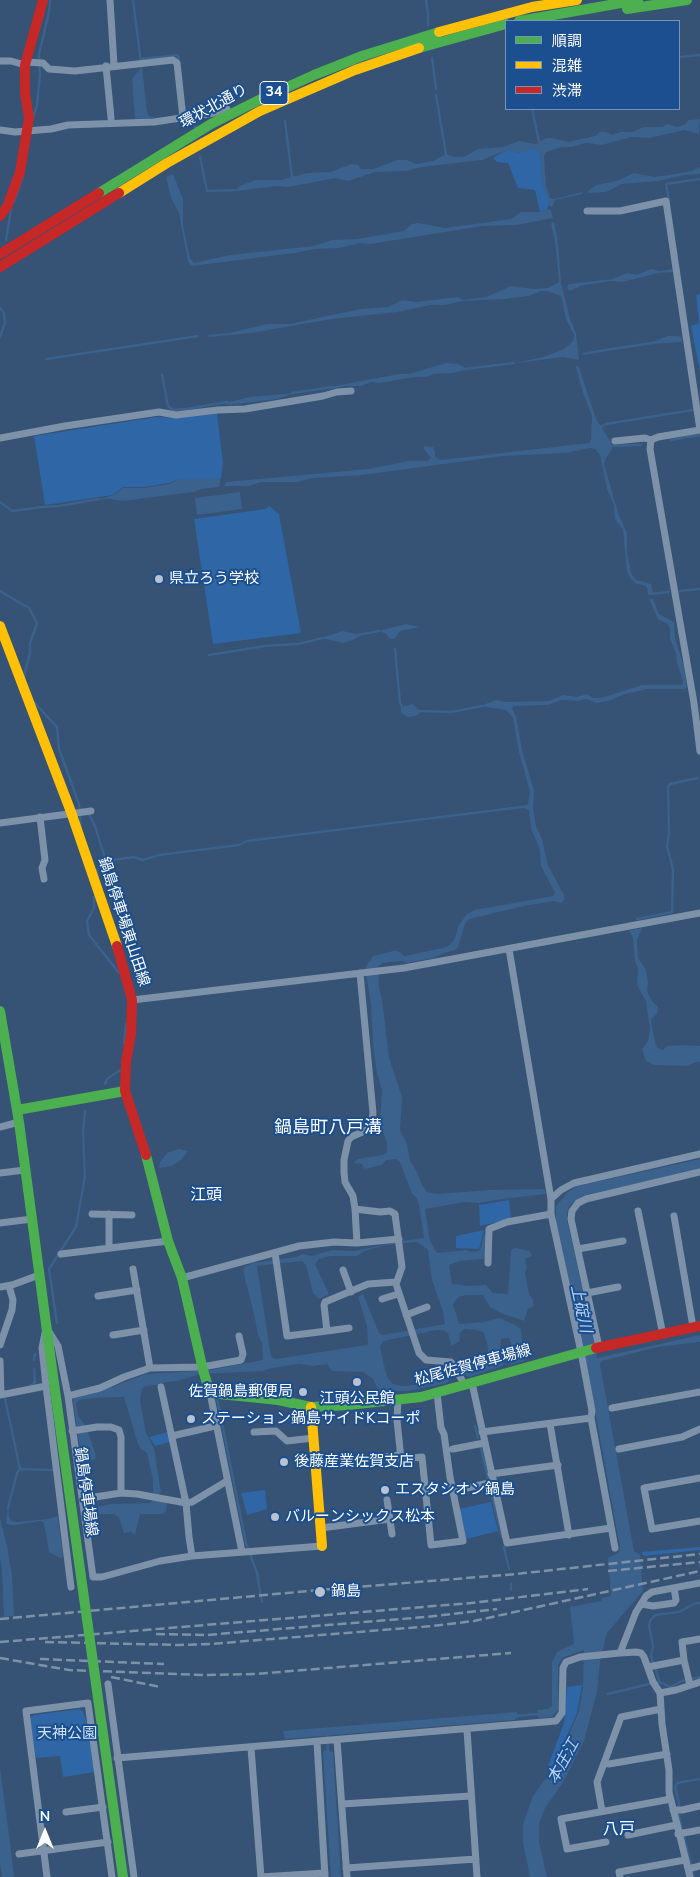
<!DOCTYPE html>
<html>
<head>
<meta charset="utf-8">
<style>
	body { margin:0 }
	#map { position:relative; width:700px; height:1877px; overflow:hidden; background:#365274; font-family:"Nunito Sans","Noto Sans JP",sans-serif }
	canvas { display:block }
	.legend { position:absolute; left:505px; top:20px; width:175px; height:90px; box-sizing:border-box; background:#1b4f8f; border:1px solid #7695bc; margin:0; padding:6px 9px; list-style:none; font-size:15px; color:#fff }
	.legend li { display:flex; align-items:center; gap:10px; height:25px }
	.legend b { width:25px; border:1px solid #7695bc }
	.north { position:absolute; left:20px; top:1807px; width:50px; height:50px; -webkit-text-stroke:4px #1b4f8f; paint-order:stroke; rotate:0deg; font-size:14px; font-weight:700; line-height:20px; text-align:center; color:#fff }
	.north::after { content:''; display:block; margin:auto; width:18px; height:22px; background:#fff; clip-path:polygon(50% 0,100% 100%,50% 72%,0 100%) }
</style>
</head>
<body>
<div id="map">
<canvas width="700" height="1877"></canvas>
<ul class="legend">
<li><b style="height:6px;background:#4caf50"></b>順調</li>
<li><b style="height:6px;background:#ffc107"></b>混雑</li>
<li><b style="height:6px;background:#c62828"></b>渋滞</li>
</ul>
<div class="north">N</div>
</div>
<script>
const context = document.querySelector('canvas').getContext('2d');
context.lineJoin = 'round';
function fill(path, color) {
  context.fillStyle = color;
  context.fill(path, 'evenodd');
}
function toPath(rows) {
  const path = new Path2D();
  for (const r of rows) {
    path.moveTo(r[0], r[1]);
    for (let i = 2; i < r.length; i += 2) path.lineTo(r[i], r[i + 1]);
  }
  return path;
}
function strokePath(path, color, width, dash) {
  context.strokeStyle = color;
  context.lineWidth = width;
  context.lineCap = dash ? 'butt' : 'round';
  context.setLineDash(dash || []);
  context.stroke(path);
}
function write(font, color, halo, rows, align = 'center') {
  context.font = font + ' "Nunito Sans","Noto Sans JP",sans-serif';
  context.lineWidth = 4;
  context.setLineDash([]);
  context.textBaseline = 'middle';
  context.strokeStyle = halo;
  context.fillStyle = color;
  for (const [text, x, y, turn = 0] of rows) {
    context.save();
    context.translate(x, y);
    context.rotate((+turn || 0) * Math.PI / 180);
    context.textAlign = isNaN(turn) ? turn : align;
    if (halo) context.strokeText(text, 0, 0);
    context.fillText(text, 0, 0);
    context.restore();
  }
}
fill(toPath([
	[529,149,536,149,540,154,543,185,550,202,547,209,540,212,535,190,518,188,508,163,497,162,493,158,507,150,518,153],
	[700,294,700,372,691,326,699,323,696,295],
	[217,414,223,462,221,479,180,479,169,483,144,487,123,487,113,495,45,505,34,436,157,417,174,418],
	[269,506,279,514,301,633,213,644,194,519,265,509],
	[509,1200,511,1219,480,1226,479,1205],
	[484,1230,479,1249,456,1248,456,1236],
	[168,1432,170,1442,155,1446,149,1437],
	[265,1490,267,1509,247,1515,241,1493],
	[491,1502,498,1531,466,1539,459,1509],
	[700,1547,700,1550,644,1556,641,1552],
	[582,1685,577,1713,553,1767,548,1766,564,1723,567,1687],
	[80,1709,83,1711,89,1729,95,1772,63,1777,60,1756,36,1758,30,1718,34,1715]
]), '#2f66a5');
fill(toPath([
	[142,66,147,112,149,116,156,118,135,119,132,79],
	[700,119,699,134,685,130,649,138,631,137,602,145,586,143,572,147,562,147,546,152,544,156,546,186,550,198,554,199,582,192,582,194,555,200,552,207,549,205,550,202,543,185,540,154,536,150,533,149,518,153,507,150,482,160,422,167,406,171,375,172,348,181,336,178,288,187,276,186,238,191,236,190,238,187,255,180,281,180,307,173,331,172,351,164,358,165,361,169,373,169,398,160,407,160,416,164,433,161,446,154,454,157,464,157,478,149,503,147,519,141,536,144,546,138,553,138,568,142,595,136,600,132,606,132,612,135,620,132,632,132,644,127,662,127,667,124,678,127,686,124,688,120],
	[700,167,700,174,685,175,658,181,622,184,606,192,588,193,588,191,596,185,617,181,634,173,655,177,669,175,692,171],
	[173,174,183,199,183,225,190,258,194,263,230,255,314,246,332,240,357,239,404,231,412,224,418,223,445,228,511,219,521,212,540,212,547,209,551,210,553,218,517,225,482,226,371,244,360,243,339,248,315,249,294,253,192,266,188,262,179,213,171,198,166,177],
	[554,222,558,242,561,283,570,319,576,333,579,360,563,357,511,364,547,356,564,349,573,341,574,335,566,319,561,296,547,291,541,291,529,296,505,299,463,301,445,305,430,305,398,312,332,319,251,333,209,337,207,335,229,333,267,324,289,324,361,309,388,307,402,300,417,302,458,297,463,300,486,297,511,286,534,289,548,288,559,282,555,242,551,223],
	[651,269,660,271,672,269,674,272,658,273,622,282,610,281,580,286,572,290,568,290,567,287,569,284,612,279,627,273,637,275],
	[667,336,679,336,683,339,681,342,654,344,583,355,582,353,603,349,656,341],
	[446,363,458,364,468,369,453,373,434,374,426,377,414,377,380,383,371,382,362,386,346,386,330,389,330,387,399,374,409,374],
	[578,365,596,419,611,442,612,449,606,458,604,464,618,513,627,533,627,552,631,573,636,580,651,584,653,594,651,595,648,595,647,587,643,585,637,584,631,579,627,572,623,530,615,519,614,505,607,489,600,455,595,449,590,448,566,453,503,456,363,475,312,478,298,482,261,482,249,486,224,486,226,482,335,472,368,469,409,461,427,461,431,458,423,448,425,446,433,447,435,451,435,457,441,460,589,443,591,440,592,416,582,390,576,367],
	[295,393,277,399,230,405,224,403,250,397],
	[180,479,220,479,220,484,219,487,201,489,194,492,123,501,110,499,96,500,114,495,123,488,144,488,169,484],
	[240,492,242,509,197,515,195,498],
	[649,599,653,599,659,614,674,622,675,638,684,667,687,687,685,689,647,689,625,694,608,701,597,703,586,699,578,701,561,700,548,705,514,706,512,708,516,716,522,750,534,791,533,809,536,826,542,839,548,865,564,895,564,900,561,903,554,901,524,906,469,919,465,924,458,947,455,950,444,953,433,958,407,963,401,961,382,963,378,967,379,988,382,999,389,1058,402,1097,400,1130,407,1144,410,1161,416,1170,422,1185,427,1192,437,1194,490,1190,544,1189,546,1194,502,1199,479,1203,465,1202,425,1209,430,1241,435,1250,438,1253,466,1250,471,1252,479,1251,481,1248,483,1237,485,1234,486,1235,486,1256,483,1259,460,1261,449,1265,452,1284,468,1286,486,1285,493,1293,508,1294,511,1250,515,1248,530,1251,532,1256,525,1259,527,1268,525,1273,529,1294,533,1300,534,1306,528,1309,524,1321,501,1313,490,1307,483,1295,467,1295,458,1297,453,1304,459,1324,483,1322,499,1318,513,1324,521,1329,524,1361,511,1365,510,1362,512,1349,510,1339,508,1338,501,1339,500,1352,504,1363,503,1366,469,1377,459,1372,459,1369,488,1358,488,1347,484,1333,478,1330,464,1329,459,1334,460,1341,451,1346,448,1333,443,1330,436,1330,384,1341,380,1346,384,1365,387,1377,393,1384,403,1386,425,1384,428,1379,440,1376,449,1380,447,1383,408,1391,379,1392,373,1379,363,1372,332,1371,327,1364,313,1366,299,1364,272,1368,263,1371,201,1374,177,1381,166,1382,158,1385,145,1386,142,1389,140,1400,146,1433,154,1448,161,1492,158,1495,153,1493,153,1480,147,1453,141,1449,138,1444,124,1397,95,1398,79,1400,76,1403,78,1416,86,1426,96,1456,95,1459,82,1464,73,1399,102,1391,146,1374,210,1370,263,1360,262,1343,258,1335,254,1314,244,1275,243,1269,246,1266,253,1263,296,1257,303,1254,311,1256,333,1250,354,1251,402,1241,424,1238,419,1205,416,1197,412,1194,400,1162,396,1159,386,1160,382,1165,364,1169,362,1164,353,1163,358,1159,383,1155,387,1152,387,1144,380,1122,382,1090,377,1074,373,1044,371,1005,365,968,373,956,393,951,398,951,405,956,447,947,454,940,459,925,466,915,474,910,553,896,555,893,541,866,540,850,531,828,529,810,520,807,528,804,530,792,519,752,513,718,506,710,480,706,496,700,506,702,549,701,563,695,577,697,587,694,593,698,601,698,642,685,682,685,683,681,677,663,676,653,670,639,670,629,668,624,658,619],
	[417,1242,428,1250,432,1280,443,1312,445,1324,383,1335,379,1333,363,1294,358,1297,367,1326,368,1344,366,1345,276,1359,271,1357,257,1266,302,1261,306,1265,313,1293,319,1299,329,1294,315,1264,319,1259,331,1256,357,1256,365,1251,387,1245],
	[406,624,420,627,400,631,394,639,390,639,385,633,379,631],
	[343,631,361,635,353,640,343,643,321,638],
	[413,704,421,712,416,716,408,717,401,713,401,707],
	[642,928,637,940,638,958,646,970,648,981,647,991,651,1000,658,1007,657,1014,651,1019,653,1033,657,1048,663,1050,667,1046,683,1045,700,1046,700,1061,686,1066,654,1065,646,1061,642,1049,648,1041,650,1029,646,1001,637,985,638,967,635,962,633,938,629,931],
	[179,1149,188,1151,181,1160,172,1166,159,1168,160,1162,168,1152],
	[700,1159,700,1169,582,1196,569,1206,567,1213,567,1221,594,1336,597,1358,700,1335,700,1342,658,1347,602,1361,600,1364,634,1551,640,1555,643,1591,607,1633,600,1661,597,1692,584,1741,562,1784,545,1808,539,1824,539,1842,547,1877,530,1877,523,1843,523,1824,533,1796,557,1763,579,1711,583,1687,584,1650,562,1658,558,1665,558,1710,552,1717,538,1718,537,1710,548,1709,552,1706,552,1662,557,1652,574,1644,570,1607,601,1601,602,1598,611,1596,608,1558,619,1552,620,1548,583,1344,556,1223,556,1206,568,1192,578,1186],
	[154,1499,164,1500,167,1504,166,1512,162,1514,140,1514,135,1535,131,1532,124,1533,119,1518,114,1514,99,1514,88,1520,87,1509,112,1504,150,1503],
	[8,1505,9,1517,11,1521,16,1522,48,1519,58,1516,63,1557,60,1558,49,1552,44,1523,41,1521,15,1525,6,1524],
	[0,1518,7,1546,12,1575,14,1616,4,1617,2,1571,0,1557],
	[517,1712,518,1717,514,1720,285,1739,283,1731],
	[325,1750,333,1752,341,1877,331,1877,323,1752],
	[0,1768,11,1850,14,1877,2,1877,0,1863]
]), '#3b618d');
strokePath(toPath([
	[133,0,141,63],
	[426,0,428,14,428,25],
	[679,57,700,55],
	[432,58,436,89],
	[141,59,178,55,179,62],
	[436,95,446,154],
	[532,109,540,146],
	[33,119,37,105,40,74,39,54,49,12,50,0],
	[192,120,193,120,195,127],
	[285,121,292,177],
	[200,157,207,191,236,190],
	[669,200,666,184,700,179],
	[14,202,23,176],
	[6,240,11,209],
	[0,308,4,313,5,323,0,337],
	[46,359,198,336],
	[465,369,514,363],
	[162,375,168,406,173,410,186,409,227,402],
	[292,393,333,387],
	[599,428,606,424,693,410],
	[671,440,700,435],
	[610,446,641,445],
	[0,502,12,511,42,507,59,506,99,499],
	[0,591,29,608,37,623,30,643,30,653,24,676],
	[680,591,700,589],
	[651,594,669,592],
	[358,635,379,631],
	[395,649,400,703,403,709],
	[209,655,265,646,298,644,323,638],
	[34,702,57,727,59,749,79,804,81,829],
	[418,711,451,712,482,706],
	[88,812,95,826,106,861,134,857,143,860,159,855,239,845,247,841,522,807],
	[96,869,98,875],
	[94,897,94,908,87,921,89,935,119,973],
	[637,919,672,912,673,870,667,846,669,832,668,787,670,784,698,778],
	[124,1043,126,1024],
	[105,1084,107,1079,122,1069],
	[57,1323,49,1269,76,1227,85,1176,83,1133,85,1111],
	[34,1360,35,1354],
	[29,1387,35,1382,34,1369],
	[217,1398,246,1543,257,1573,262,1602],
	[5,1399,20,1469],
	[475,1426,478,1438],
	[481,1448,488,1478],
	[490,1488,502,1537],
	[8,1508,17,1473,20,1469,52,1470],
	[504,1547,509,1569],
	[511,1584,511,1590],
	[660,1683,651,1656,653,1646,649,1626,650,1621,655,1615,679,1612,696,1603,700,1603],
	[608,1694,657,1682,662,1683,670,1687,682,1681,700,1677],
	[515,1716,540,1714],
	[327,1733,328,1752],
	[694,1877,678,1812,679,1803,675,1787,677,1783,700,1779]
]), '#3b618d', 2.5);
strokePath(toPath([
	[110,0,114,65],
	[0,61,11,61,25,65],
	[26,62,43,63,49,69,75,71,173,60,177,63,183,118],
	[106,66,111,118],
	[0,130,15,132,51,129,68,125,154,122,221,112,227,109],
	[587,211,620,211,666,201,700,430],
	[700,430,658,437,651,440,650,449,694,703,700,751],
	[0,438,65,426,159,412,176,415,218,410,245,409,323,396,337,392,351,391],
	[615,441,645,438,651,440],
	[40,817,45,860,42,868,44,879],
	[0,823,91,811],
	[509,949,551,1199,551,1214,581,1352,592,1411,591,1418,615,1548],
	[132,1000,404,968,700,913],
	[0,1127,19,1122],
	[0,1173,25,1170],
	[551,1199,561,1190,574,1183,700,1154],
	[355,1209,380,1212,390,1211,395,1214,402,1267,396,1284,419,1353,426,1360,451,1362,465,1385],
	[638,1211,663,1335],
	[92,1214,132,1215],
	[109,1214,109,1248],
	[674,1216,693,1327],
	[0,1223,32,1219],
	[357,1243,399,1239],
	[578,1249,623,1241],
	[275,1253,287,1336,327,1331,324,1305,325,1302,368,1284,396,1282],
	[61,1254,168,1241],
	[488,1263,489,1229,507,1222,551,1214],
	[133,1269,150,1368],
	[343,1270,351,1292],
	[182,1278,299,1246,334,1242,357,1243,355,1209,353,1196,345,1182,344,1172,344,1160,348,1141,351,1137,367,1130,372,1122,373,1113,360,973],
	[0,1287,12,1285,39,1275],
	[587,1293,618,1287],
	[98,1296,137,1290],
	[382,1299,398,1294],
	[406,1315,427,1307],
	[48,1330,58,1346,68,1396,100,1388,124,1377,150,1368,202,1367,241,1360,243,1354,239,1336],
	[327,1331,349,1328],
	[113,1335,144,1330],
	[0,1345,12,1310,13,1300,9,1286],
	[599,1347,571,1219,572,1211,578,1203,586,1199,700,1172],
	[0,1361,1,1395],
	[472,1383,507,1543,611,1528],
	[46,1386,71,1587],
	[161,1387,186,1503,189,1537,192,1556],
	[210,1393,242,1552],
	[0,1395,46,1386,42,1348,45,1333],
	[68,1396,93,1577,102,1577,160,1561,192,1556,322,1546],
	[398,1399,397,1420,401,1459,422,1457,431,1545,463,1541,450,1477,444,1434,441,1428,437,1393],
	[612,1408,700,1392],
	[550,1424,569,1535],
	[72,1431,97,1427,111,1427,119,1430,121,1437,121,1493],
	[254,1432,276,1431,287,1441,313,1438],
	[482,1432,591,1418],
	[172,1436,215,1426],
	[453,1449,484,1443],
	[619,1449,682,1437,700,1429],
	[315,1465,401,1455],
	[491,1474,558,1465],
	[700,1478,644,1488,652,1529,700,1521],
	[458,1490,493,1482],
	[82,1499,121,1493,137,1494,186,1503,192,1502,227,1481],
	[387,1500,392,1534],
	[321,1528,390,1519],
	[641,1604,653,1606,674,1603,676,1600,674,1588],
	[620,1653,636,1652,641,1653,644,1657,653,1682,660,1693,676,1690,700,1682],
	[684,1660,690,1685],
	[648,1667,684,1660,682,1642,700,1639],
	[108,1684,134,1877],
	[660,1693,662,1724,669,1770,669,1792,690,1877],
	[467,1730,477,1877],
	[337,1740,347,1877],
	[317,1742,325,1877],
	[251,1748,261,1877],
	[117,1758,556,1721,562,1713,563,1668,566,1662,580,1657,620,1653,636,1612,646,1596,652,1592,700,1583],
	[604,1763,609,1764,667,1754],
	[342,1804,471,1796],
	[673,1810,682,1810,700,1806],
	[602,1811,597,1782,621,1717,661,1709],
	[66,1812,103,1807],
	[678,1834,700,1830],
	[628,1835,676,1825],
	[606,1842,567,1849,561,1819,666,1800,670,1797],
	[19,1854,108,1842],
	[346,1868,476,1859],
	[688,1869,700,1866],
	[47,1877,26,1711,88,1703,112,1877],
	[261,1877,325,1873],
	[620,1877,619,1872,685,1860]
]), '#7d92a8', 7);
strokePath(toPath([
	[627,9,687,0],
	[519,21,638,0],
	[419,48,506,24],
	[99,193,211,124,259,100,314,75,362,56,439,32],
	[0,1011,19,1122,53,1376],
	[17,1110,125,1091],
	[146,1155,168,1241,182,1278,203,1370,210,1393,278,1400,311,1407,348,1405,421,1397,596,1348]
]), '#4caf50', 10);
strokePath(toPath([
	[439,32,532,7,577,0],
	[119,193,167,163,260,111,355,70,419,48],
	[0,626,71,812,117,946],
	[311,1407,322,1546]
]), '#ffc107', 10);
strokePath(toPath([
	[0,216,7,207,20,172,29,118,25,93,25,65,43,0],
	[0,254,99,193],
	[0,267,119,193],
	[117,946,132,1000,131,1034,126,1062,125,1091,146,1155],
	[596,1348,700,1326]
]), '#c62828', 10);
strokePath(toPath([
	[608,1571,700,1562],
	[0,1619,320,1590,516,1574,700,1554],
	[156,1634,207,1635,425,1617,497,1609],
	[0,1642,471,1603,588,1589],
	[45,1642,179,1645,210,1644,432,1626,474,1621,700,1571],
	[0,1658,69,1670,202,1675,255,1674,511,1653],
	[40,1659,164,1664],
	[111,1677,160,1687]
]), '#7e92a7', 2.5, [9, 4]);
strokePath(toPath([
	[53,1376,123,1877]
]), '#4caf50', 10);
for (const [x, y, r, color] of [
	[159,579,5,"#b9c2ce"],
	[357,1382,5,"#b9c2ce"],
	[303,1392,5,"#b9c2ce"],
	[191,1419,5,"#b9c2ce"],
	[284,1462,5,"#b9c2ce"],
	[385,1490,5,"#b9c2ce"],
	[275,1517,5,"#b9c2ce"],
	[320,1592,6,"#b9c2ce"]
]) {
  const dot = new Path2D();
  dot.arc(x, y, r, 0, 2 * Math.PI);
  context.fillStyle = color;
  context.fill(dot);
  strokePath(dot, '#1b4f8f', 2);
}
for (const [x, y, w] of [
	[274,93,28]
]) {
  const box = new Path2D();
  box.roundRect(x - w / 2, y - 11.5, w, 23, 4);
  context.fillStyle = '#1b4f8f';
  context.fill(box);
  strokePath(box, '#fff', 1);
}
write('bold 14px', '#fff', null, [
	["34",274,93]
]);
write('15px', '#fff', '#1b4f8f', [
	["環状北通り",214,107,-29],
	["鍋島停車場東山田線",123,922,72],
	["松尾佐賀停車場線",473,1366,-15],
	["鍋島停車場線",85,1492,82]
]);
write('15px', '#fff', '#1b4f8f', [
	["県立ろう学校",169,579],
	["佐賀鍋島郵便局",293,1392,"right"],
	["江頭公民館",357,1399,"center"],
	["ステーション鍋島サイドKコーポ",201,1419],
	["後藤産業佐賀支店",294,1462],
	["エスタシオン鍋島",395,1490],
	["バルーンシックス松本",285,1517],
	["鍋島",331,1592]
], 'left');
write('15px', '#cfe3fa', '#1b4f8f', [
	["天神公園",67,1734]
]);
write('16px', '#fff', '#1b4f8f', [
	["江頭",206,1196],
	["八戸",619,1830]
]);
write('italic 16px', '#b5d3f5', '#1b4f8f', [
	["上碇川",580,1309,78],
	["本庄江",564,1762,-61]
]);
write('18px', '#fff', '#1b4f8f', [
	["鍋島町八戸溝",328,1129]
]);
</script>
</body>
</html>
